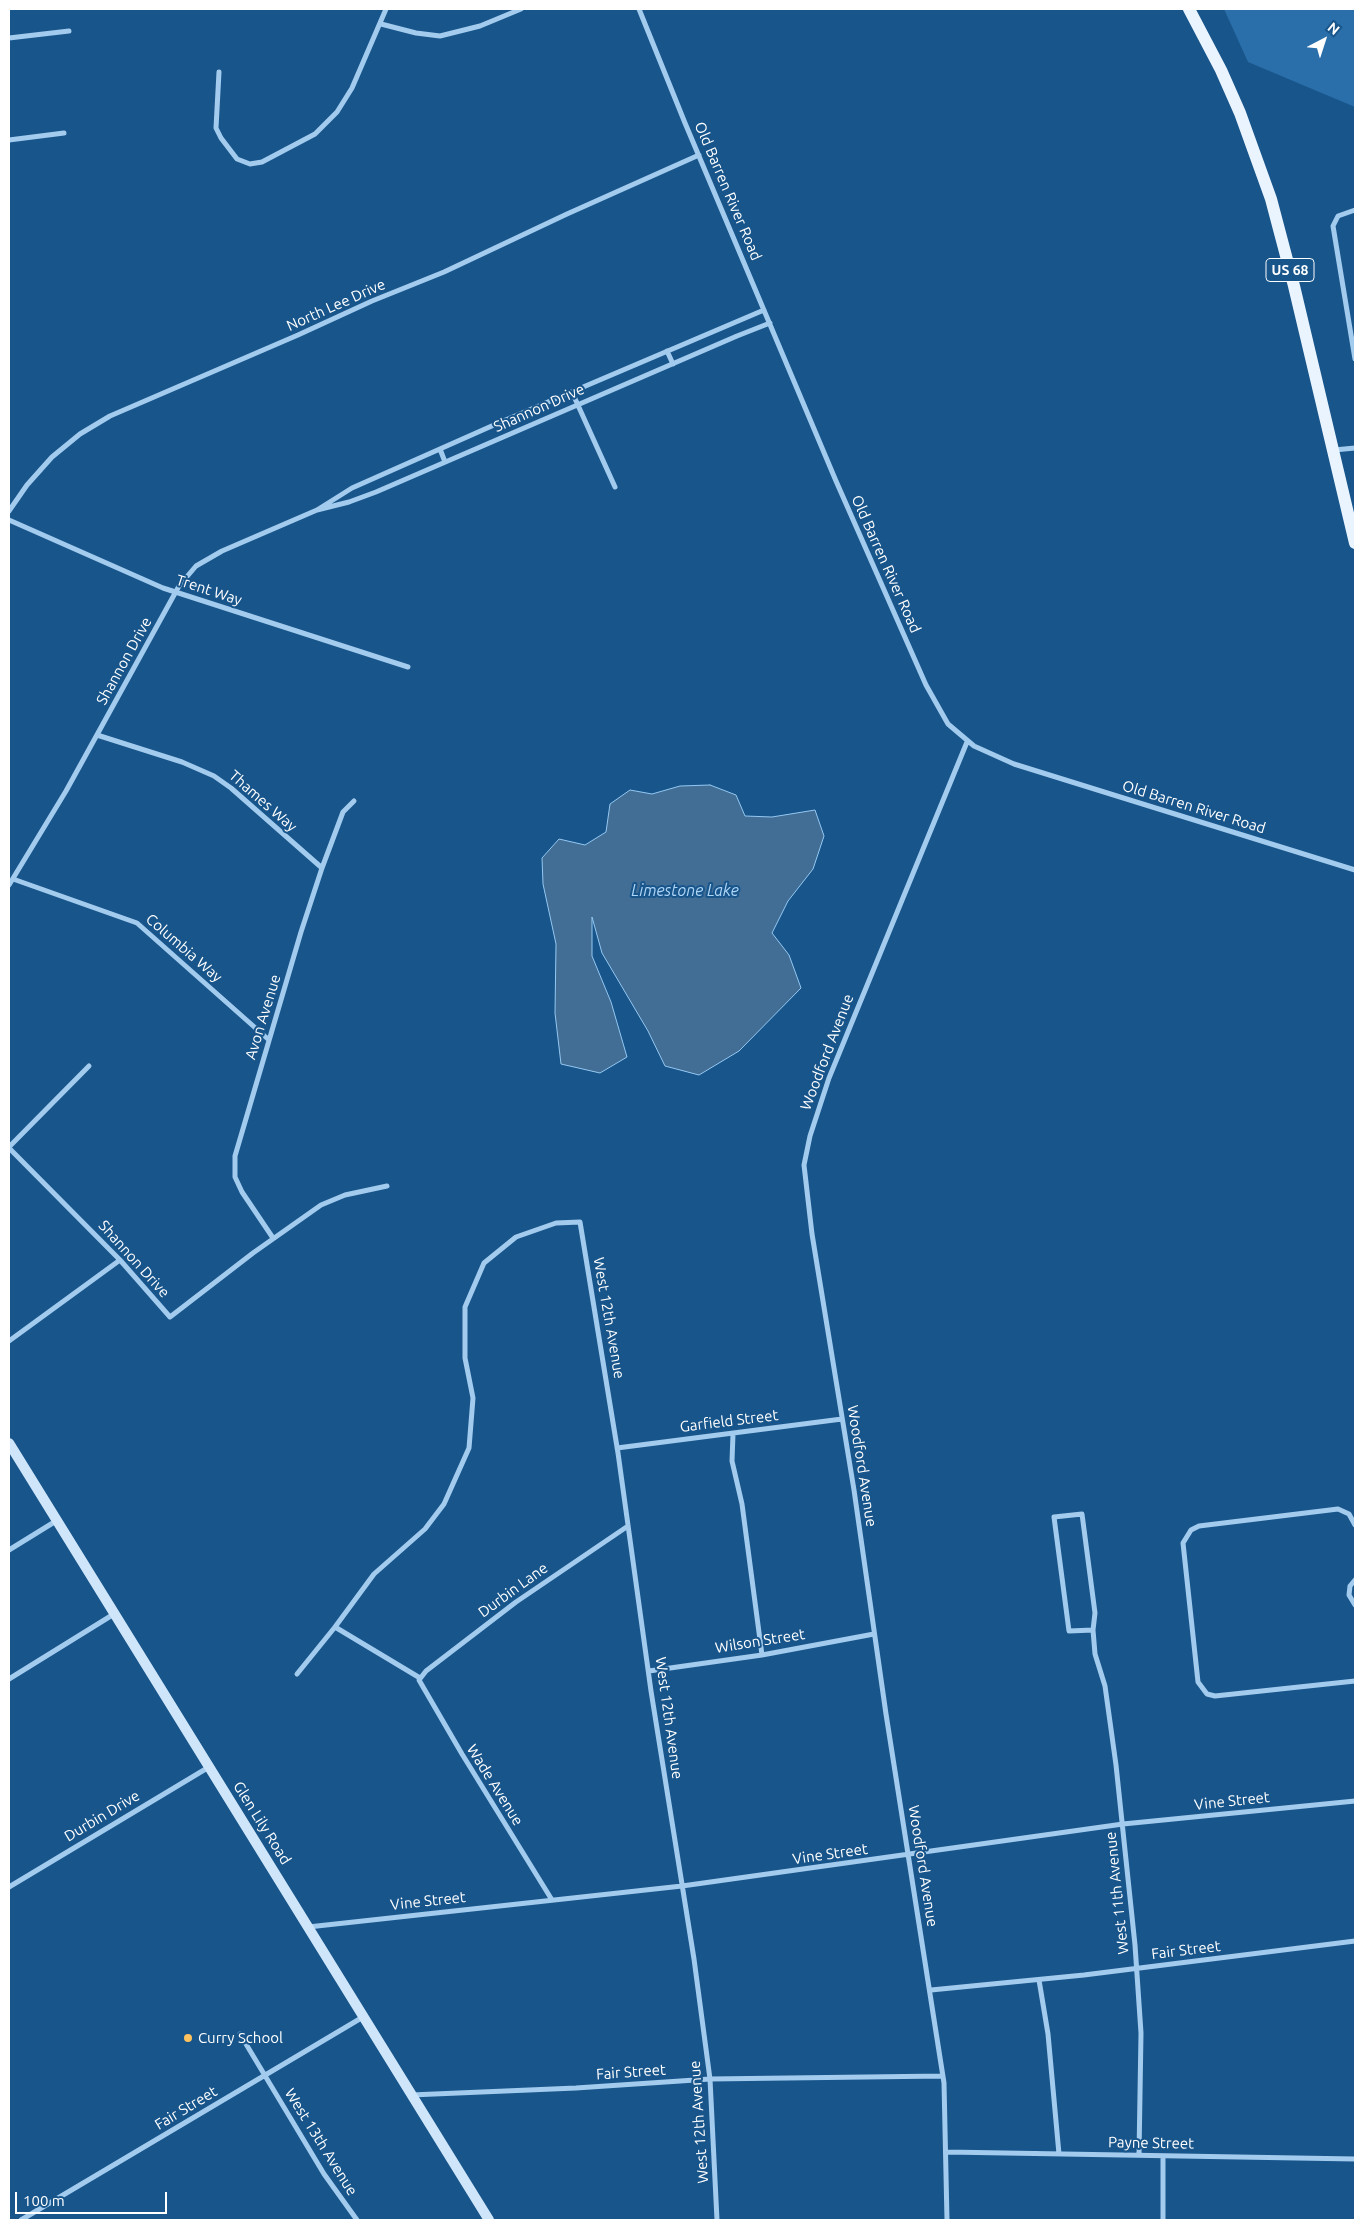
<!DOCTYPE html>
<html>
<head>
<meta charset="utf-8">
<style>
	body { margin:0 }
	#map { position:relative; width:1364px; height:2229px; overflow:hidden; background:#18558b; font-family:Ubuntu,sans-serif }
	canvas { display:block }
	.frame { position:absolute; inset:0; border:10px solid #fff; pointer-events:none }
	.north { position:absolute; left:1299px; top:15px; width:50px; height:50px; -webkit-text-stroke:4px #18558b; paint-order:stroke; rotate:40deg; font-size:14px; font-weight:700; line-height:20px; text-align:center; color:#fff }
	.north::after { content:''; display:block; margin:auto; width:18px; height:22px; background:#fff; clip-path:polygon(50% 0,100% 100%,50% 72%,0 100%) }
	.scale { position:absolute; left:15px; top:2192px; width:152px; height:22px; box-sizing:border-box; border:2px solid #fff; border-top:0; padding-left:6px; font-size:15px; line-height:18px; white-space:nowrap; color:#fff; -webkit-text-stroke:4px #18558b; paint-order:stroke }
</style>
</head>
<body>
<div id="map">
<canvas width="1364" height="2229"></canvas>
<div class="frame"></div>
<div class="north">N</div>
<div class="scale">100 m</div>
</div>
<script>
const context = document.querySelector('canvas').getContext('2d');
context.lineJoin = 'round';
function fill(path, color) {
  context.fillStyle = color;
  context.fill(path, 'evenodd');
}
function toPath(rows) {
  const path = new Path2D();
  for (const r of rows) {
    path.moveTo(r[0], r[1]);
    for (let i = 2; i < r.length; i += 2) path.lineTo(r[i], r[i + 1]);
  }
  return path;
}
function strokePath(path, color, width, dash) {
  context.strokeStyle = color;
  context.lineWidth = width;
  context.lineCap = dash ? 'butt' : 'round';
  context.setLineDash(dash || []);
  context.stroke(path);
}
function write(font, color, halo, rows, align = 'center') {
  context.font = font + ' Ubuntu,sans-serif';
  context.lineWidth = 4;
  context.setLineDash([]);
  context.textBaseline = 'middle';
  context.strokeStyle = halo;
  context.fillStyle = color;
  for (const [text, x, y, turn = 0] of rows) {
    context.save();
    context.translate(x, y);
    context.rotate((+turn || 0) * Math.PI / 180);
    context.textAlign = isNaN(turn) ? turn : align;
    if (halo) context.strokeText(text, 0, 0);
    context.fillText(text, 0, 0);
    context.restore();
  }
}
fill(toPath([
	[1224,9,1355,9,1355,107,1248,62]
]), '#2a6faa');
const water = toPath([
	[710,785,736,795,745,816,772,817,815,810,824,836,813,869,788,901,772,933,789,955,801,988,739,1051,699,1075,665,1066,648,1031,602,953,592,917,592,956,611,1002,627,1057,600,1073,561,1064,555,1013,556,944,543,884,542,858,559,839,585,845,606,832,610,804,630,790,652,794,680,786,710,785]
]);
fill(water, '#426e96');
strokePath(water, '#94c8f1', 1);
strokePath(toPath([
	[639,9,685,123,836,481,926,685,948,724,974,746,1014,764,1355,870],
	[381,24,416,33,440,36,480,26,521,9],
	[9,38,69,31],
	[219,72,216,128,221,138,237,159,250,164,262,162,315,134,337,112,352,88,386,9],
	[9,140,64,133],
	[1355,210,1338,216,1333,226,1355,359],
	[667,351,673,364],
	[572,392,615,487],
	[440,449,445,462],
	[1334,450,1355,448],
	[317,510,349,502,376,492,737,336,770,323],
	[9,511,27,485,52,457,80,434,110,416,298,335,372,301,444,272,567,214,699,155],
	[9,520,163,588,408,667],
	[97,735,182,762,214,776,231,788,322,868],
	[13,879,137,923,269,1040],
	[9,885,66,791,179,586,196,566,222,551,317,510,352,488,494,425,764,310],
	[9,1147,89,1066],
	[9,1148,120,1260,170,1317,253,1253,321,1205,345,1195,387,1186],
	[273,1238,242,1192,235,1177,235,1156,301,932,322,868,343,812,354,801],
	[9,1341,120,1260],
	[733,1434,732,1461,742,1504,762,1655],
	[617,1448,842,1419],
	[1355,1525,1349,1514,1338,1509,1199,1526,1191,1530,1183,1543,1198,1682,1207,1694,1215,1696,1355,1681],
	[9,1550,56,1521],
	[1355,1580,1350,1586,1349,1595,1355,1605],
	[1093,1630,1069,1631,1054,1517,1082,1514,1095,1613,1093,1630,1095,1654,1105,1686,1116,1765,1135,1945,1141,2033,1139,2155],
	[649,1671,762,1655,874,1634],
	[297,1674,335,1627],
	[420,1678,335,1627,374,1574,425,1529,444,1504,469,1448,473,1398,465,1358,465,1307,484,1263,516,1237,556,1223,580,1222,618,1453,651,1691,694,1959,710,2079,717,2220],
	[9,1679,114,1614],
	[9,1887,209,1767],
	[552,1900,462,1754,419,1680,426,1671,516,1602,628,1526],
	[308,1927,682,1886,1123,1824,1355,1801],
	[1039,1980,1048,2034,1059,2154],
	[931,1990,1084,1975,1355,1941],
	[240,2034,324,2174,357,2220],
	[411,2095,576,2088,710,2079,943,2076],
	[947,2152,1355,2159],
	[21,2220,363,2017],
	[947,2220,944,2083,886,1714,854,1490,812,1234,804,1165,810,1136,829,1078,967,742],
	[1163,2220,1163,2156]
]), '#a2cbee', 5);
strokePath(toPath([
	[9,1443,489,2220]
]), '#cfe6fa', 10);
strokePath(toPath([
	[1189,9,1221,70,1240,113,1271,199,1294,286,1355,543]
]), '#e9f4ff', 12);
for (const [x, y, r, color] of [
	[188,2038,5,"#ffc25f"]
]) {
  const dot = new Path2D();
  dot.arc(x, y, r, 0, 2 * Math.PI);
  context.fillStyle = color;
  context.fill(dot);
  strokePath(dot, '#18558b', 2);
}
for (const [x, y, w] of [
	[1290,270,48]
]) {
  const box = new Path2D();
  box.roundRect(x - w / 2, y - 11.5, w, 23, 4);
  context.fillStyle = '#18558b';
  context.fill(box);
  strokePath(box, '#fff', 1);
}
write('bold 14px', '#fff', null, [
	["US 68",1290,270]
]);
write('15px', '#fff', '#18558b', [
	["Old Barren River Road",728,191,67],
	["North Lee Drive",336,305,-24],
	["Shannon Drive",539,408,-24],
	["Old Barren River Road",886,564,66],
	["Trent Way",209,590,18],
	["Shannon Drive",124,661,-61],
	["Thames Way",263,801,41],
	["Old Barren River Road",1194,807,17],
	["Columbia Way",184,948,41],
	["Avon Avenue",263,1017,-73],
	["Woodford Avenue",827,1052,-69],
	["Shannon Drive",134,1259,48],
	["West 12th Avenue",609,1318,80],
	["Garfield Street",729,1421,-7],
	["Woodford Avenue",862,1466,81],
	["Durbin Lane",513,1590,-36],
	["Wilson Street",760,1641,-9],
	["West 12th Avenue",669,1718,82],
	["Wade Avenue",495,1785,58],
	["Vine Street",1232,1801,-6],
	["Durbin Drive",102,1816,-31],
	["Glen Lily Road",262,1823,58],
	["Vine Street",830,1854,-8],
	["Woodford Avenue",923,1866,81],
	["West 11th Avenue",1117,1893,-96],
	["Vine Street",428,1901,-6],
	["Fair Street",1186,1950,-7],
	["Fair Street",631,2072,-4],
	["Fair Street",186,2108,-31],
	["West 12th Avenue",699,2122,-94],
	["West 13th Avenue",321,2142,58],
	["Payne Street",1151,2143,1]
]);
write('15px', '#fff', '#18558b', [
	["Curry School",198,2038]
], 'left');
write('italic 16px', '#aed5f6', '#18558b', [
	["Limestone Lake",685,891]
]);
</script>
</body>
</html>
